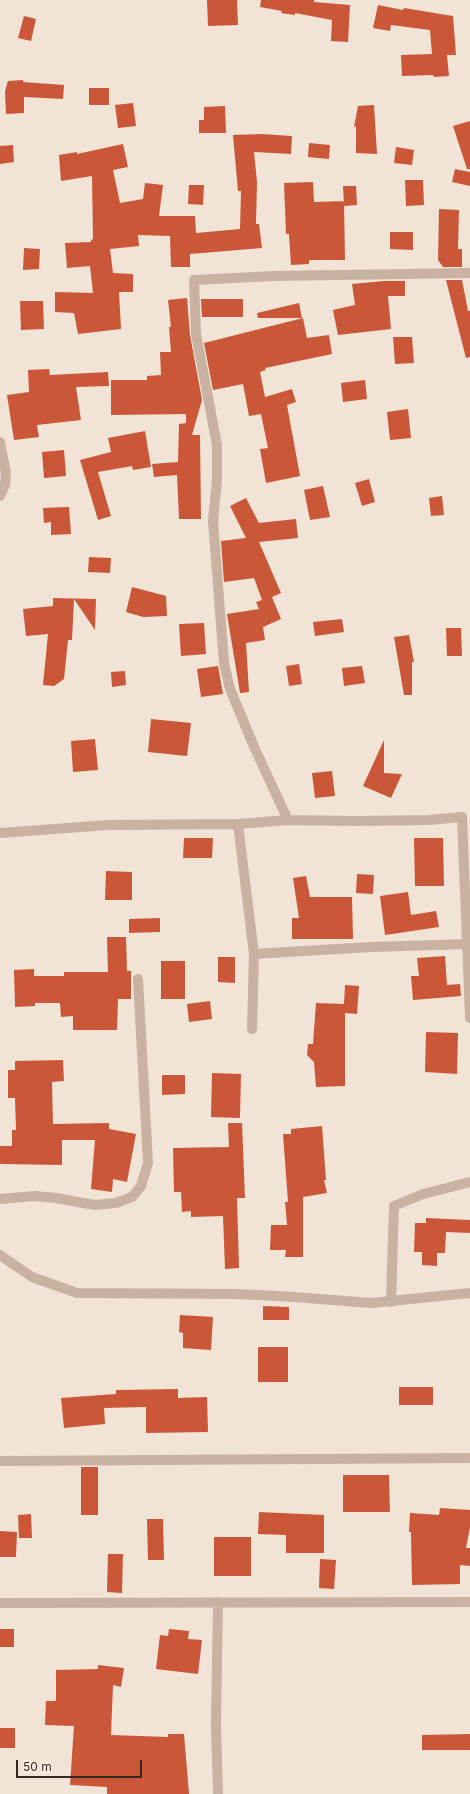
<!DOCTYPE html>
<html>
<head>
<meta charset="utf-8">
<style>
	body { margin:0 }
	#map { position:relative; width:470px; height:1794px; overflow:hidden; background:#f1e3d5; font-family:Inter,sans-serif }
	canvas { display:block }
	.scale { position:absolute; left:16px; top:1760px; width:126px; height:18px; box-sizing:border-box; border:2px solid #332824; border-top:0; padding-left:5px; font-size:12px; line-height:14px; white-space:nowrap; color:#332824; -webkit-text-stroke:3px #f9ede1; paint-order:stroke }
</style>
</head>
<body>
<div id="map">
<canvas width="470" height="1794"></canvas>
<div class="scale">50 m</div>
</div>
<script>
const context = document.querySelector('canvas').getContext('2d');
context.lineJoin = 'round';
function fill(path, color) {
  context.fillStyle = color;
  context.fill(path, 'evenodd');
}
function toPath(rows) {
  const path = new Path2D();
  for (const r of rows) {
    path.moveTo(r[0], r[1]);
    for (let i = 2; i < r.length; i += 2) path.lineTo(r[i], r[i + 1]);
  }
  return path;
}
function strokePath(path, color, width, dash) {
  context.strokeStyle = color;
  context.lineWidth = width;
  context.lineCap = dash ? 'butt' : 'round';
  context.setLineDash(dash || []);
  context.stroke(path);
}
fill(toPath([
	[207,0,237,0,238,25,208,26],
	[261,0,314,0,314,2,350,5,348,42,331,41,332,20,295,13,295,15,281,13,282,11,260,7],
	[378,5,403,10,404,8,453,16,456,55,447,55,449,76,434,77,433,75,402,76,401,55,432,54,430,30,391,25,390,31,373,28],
	[24,16,36,19,31,41,18,38],
	[23,80,23,82,64,85,63,99,24,97,24,113,6,114,5,91,8,81],
	[89,88,109,88,109,105,89,105],
	[133,103,136,126,118,128,115,105],
	[374,105,377,154,356,153,356,126,354,127,358,106],
	[225,106,226,133,199,133,199,120,204,120,204,107],
	[470,121,470,169,467,169,453,126],
	[261,134,292,136,291,154,254,152,257,182,256,224,259,224,262,248,190,254,190,267,171,267,170,236,138,235,139,246,110,249,113,273,133,274,133,292,119,292,121,329,78,334,74,313,55,312,55,292,93,293,90,266,67,268,65,243,91,242,91,240,93,239,92,176,61,181,59,155,77,152,77,154,123,144,128,167,113,170,120,203,143,199,145,183,163,185,159,216,195,216,196,233,240,229,241,191,238,191,233,135],
	[309,143,330,145,329,159,308,157],
	[13,145,14,162,0,164,0,146],
	[396,147,414,150,412,165,394,163],
	[455,169,470,172,470,186,452,182],
	[405,180,423,180,424,205,406,206],
	[313,182,314,202,344,201,345,260,309,260,309,264,291,265,289,234,286,234,284,183],
	[189,185,204,185,203,205,188,204],
	[343,186,356,186,357,205,344,206],
	[439,209,459,210,458,249,462,249,462,267,443,267,438,260],
	[390,232,413,232,413,250,390,249],
	[24,248,40,249,39,269,23,270],
	[446,280,462,280,468,311,470,311,470,357,466,358],
	[384,281,405,281,405,296,388,296,391,329,338,335,333,310,355,305,352,284],
	[187,298,190,335,202,400,192,435,200,435,201,519,179,519,177,475,154,477,152,464,178,462,179,424,186,423,186,414,111,415,111,380,147,380,147,376,161,375,160,352,171,352,169,327,171,327,168,300],
	[201,299,243,299,243,317,202,317],
	[20,301,43,301,44,329,21,330],
	[299,303,302,318,258,318,257,313],
	[303,318,307,338,329,335,332,354,265,368,266,370,260,372,265,397,292,389,296,402,287,405,300,476,266,483,260,449,268,448,261,414,249,416,243,384,213,390,204,343],
	[393,337,412,337,414,363,395,364],
	[49,369,50,375,108,372,109,386,76,387,81,420,37,425,39,437,14,440,7,395,29,392,28,370],
	[365,380,367,399,343,402,341,383],
	[408,409,411,438,390,440,387,412],
	[145,431,151,467,133,470,132,466,98,472,111,516,98,520,80,460,111,452,108,438],
	[64,450,66,476,44,478,42,452],
	[369,479,375,502,362,506,355,483],
	[323,486,330,517,310,520,304,490],
	[442,496,444,515,431,516,429,498],
	[246,498,259,523,296,519,298,538,259,542,281,593,272,597,281,619,263,627,265,640,246,643,249,692,240,693,227,614,259,609,256,602,262,600,254,578,224,582,221,541,246,538,230,506],
	[69,507,71,534,51,535,51,522,44,523,43,508],
	[89,557,111,558,110,573,88,572],
	[132,587,166,596,167,616,143,617,126,612],
	[53,598,96,599,95,630,74,599,72,640,68,640,64,679,54,686,43,685,48,634,26,636,23,609,53,606],
	[342,619,344,632,315,636,313,622],
	[204,623,206,654,181,656,179,624],
	[446,628,461,628,462,656,447,656],
	[409,635,414,662,412,662,412,695,404,695,394,637],
	[299,664,302,684,289,686,286,666],
	[218,666,223,694,201,697,197,669],
	[362,666,365,683,344,686,342,668],
	[125,671,126,685,112,687,111,672],
	[151,719,191,723,187,756,148,752],
	[95,739,98,770,73,772,71,741],
	[384,740,384,773,402,774,391,798,363,786],
	[332,771,335,796,315,798,312,773],
	[184,838,213,838,212,858,183,858],
	[414,838,443,838,444,886,415,886],
	[106,871,132,872,132,900,105,900],
	[357,874,374,875,373,894,356,893],
	[306,876,310,897,352,897,353,939,292,939,292,918,299,918,293,878],
	[408,892,411,915,436,911,439,927,385,935,380,896],
	[160,918,160,932,129,933,129,919],
	[107,937,126,937,127,971,131,971,131,999,118,999,117,1030,73,1030,73,1016,61,1017,60,1003,35,1003,35,1006,15,1007,14,970,34,969,34,976,64,976,64,972,108,972],
	[445,956,447,985,460,984,461,996,413,1000,411,976,419,976,417,958],
	[218,957,235,957,235,983,218,982],
	[161,961,185,961,185,999,161,999],
	[345,985,359,986,357,1014,345,1013,345,1086,316,1087,314,1062,307,1055,308,1044,313,1044,316,1003,344,1004],
	[210,1001,212,1019,189,1022,187,1004],
	[426,1032,458,1033,457,1074,425,1072],
	[63,1060,64,1081,52,1082,53,1124,109,1123,109,1129,136,1134,127,1182,113,1179,112,1192,91,1189,95,1140,62,1140,62,1165,0,1164,0,1146,12,1146,12,1130,16,1130,15,1098,8,1098,8,1070,15,1070,15,1061],
	[212,1073,241,1074,240,1118,211,1117],
	[162,1075,185,1075,185,1094,162,1095],
	[228,1123,242,1123,245,1198,237,1198,239,1268,225,1269,223,1216,191,1217,191,1211,182,1212,181,1192,174,1192,173,1148,229,1147],
	[322,1126,326,1180,324,1180,327,1193,303,1197,303,1257,285,1257,286,1250,270,1250,271,1225,287,1225,285,1202,288,1202,283,1134,291,1134,291,1129],
	[426,1218,470,1220,470,1233,446,1232,445,1253,437,1253,437,1266,422,1265,422,1252,414,1252,415,1223,426,1223],
	[263,1306,289,1307,289,1320,263,1320],
	[180,1315,213,1317,211,1350,183,1348,183,1333,179,1332],
	[258,1347,288,1347,288,1382,258,1382],
	[399,1387,433,1387,433,1405,399,1405],
	[178,1389,178,1398,207,1397,208,1432,146,1433,146,1407,104,1408,105,1424,64,1428,61,1398,116,1394,116,1390],
	[81,1467,98,1467,98,1515,81,1515],
	[343,1475,389,1475,390,1512,343,1512],
	[440,1508,470,1510,470,1527,466,1548,470,1548,470,1566,460,1565,460,1584,412,1585,411,1532,409,1532,410,1513,439,1515],
	[259,1512,324,1515,324,1553,286,1553,286,1535,258,1534],
	[31,1514,32,1538,19,1538,18,1515],
	[147,1519,163,1519,164,1560,148,1560],
	[0,1531,17,1532,16,1557,0,1557],
	[214,1537,251,1537,251,1576,214,1576],
	[108,1554,123,1554,122,1593,107,1592],
	[320,1559,336,1560,334,1589,319,1588],
	[0,1629,14,1629,14,1647,0,1647],
	[169,1629,189,1631,188,1639,202,1640,198,1674,156,1669,160,1635,168,1636],
	[98,1665,124,1668,121,1687,113,1685,111,1735,168,1737,168,1734,184,1734,189,1794,107,1794,107,1787,70,1785,74,1726,45,1725,46,1701,56,1701,56,1670,98,1669],
	[0,1728,15,1728,15,1748,0,1748],
	[470,1734,470,1750,422,1750,422,1735]
]), '#cb5739');
strokePath(toPath([
	[0,442,6,473,5,485,0,496],
	[288,820,255,749,230,689,224,663,213,521,217,480,217,445,196,334,194,280,273,276,470,273],
	[238,824,254,954,252,1029],
	[0,833,108,825,238,824,288,820,355,821,429,820,462,817,470,1018],
	[254,954,371,947,468,944],
	[0,1199,35,1196,56,1198,95,1205,116,1203,132,1197,141,1186,148,1163,138,979],
	[0,1255,32,1277,77,1293,238,1294,294,1297,371,1303,470,1293],
	[391,1302,394,1206,423,1194,470,1182],
	[0,1461,470,1458],
	[0,1603,470,1602],
	[218,1794,216,1723,218,1602]
]), '#c9b2a1', 10);
</script>
</body>
</html>
